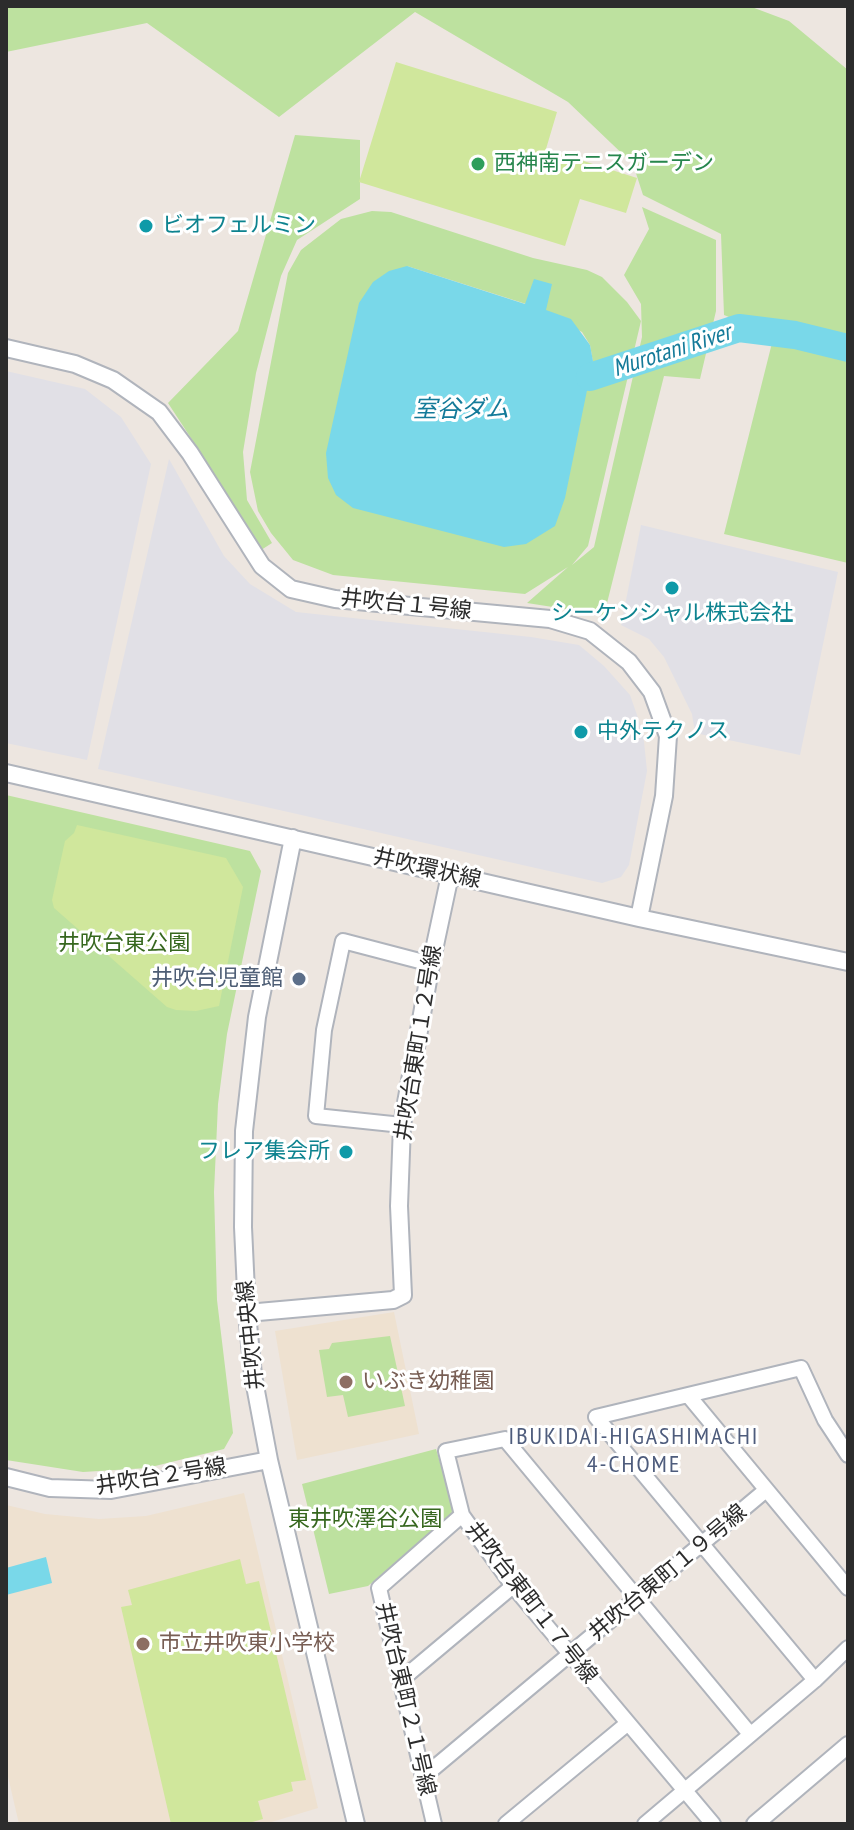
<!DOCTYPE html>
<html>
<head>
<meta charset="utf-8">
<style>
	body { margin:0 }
	#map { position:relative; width:854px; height:1830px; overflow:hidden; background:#ede6e0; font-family:"PT Sans Narrow",sans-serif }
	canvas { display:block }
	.frame { position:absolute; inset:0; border:8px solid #2c2c2c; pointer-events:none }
</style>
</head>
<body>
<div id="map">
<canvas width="854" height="1830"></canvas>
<div class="frame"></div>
</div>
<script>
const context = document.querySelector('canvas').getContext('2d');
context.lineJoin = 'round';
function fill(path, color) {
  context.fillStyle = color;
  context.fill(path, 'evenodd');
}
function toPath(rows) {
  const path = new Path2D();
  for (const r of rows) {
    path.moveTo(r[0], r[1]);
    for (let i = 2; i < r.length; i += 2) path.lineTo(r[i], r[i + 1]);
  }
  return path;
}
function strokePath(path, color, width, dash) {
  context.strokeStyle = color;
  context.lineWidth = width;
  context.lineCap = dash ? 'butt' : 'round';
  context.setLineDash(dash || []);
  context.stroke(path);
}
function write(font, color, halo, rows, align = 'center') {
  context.font = font + ' "PT Sans Narrow","Noto Sans JP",sans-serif';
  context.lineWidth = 6;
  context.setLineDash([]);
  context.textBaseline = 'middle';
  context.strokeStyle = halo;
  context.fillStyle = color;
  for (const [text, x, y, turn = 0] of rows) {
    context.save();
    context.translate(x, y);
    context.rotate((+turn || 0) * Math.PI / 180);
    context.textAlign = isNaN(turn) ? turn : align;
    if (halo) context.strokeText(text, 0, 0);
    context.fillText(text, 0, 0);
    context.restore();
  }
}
fill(toPath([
	[6,371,85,389,121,417,151,464,87,760,6,743],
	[169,459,224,556,250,584,296,612,531,637,579,645,604,666,630,695,643,732,647,771,629,865,621,877,602,883,98,769],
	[641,525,838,572,800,755,695,733,692,714,664,657,649,639,621,625]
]), '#e1e0e6');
fill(toPath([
	[394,1312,419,1434,297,1460,275,1331],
	[244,1493,318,1808,265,1824,19,1824,6,1768,6,1505,45,1514,99,1519,146,1516]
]), '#eee1d0');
fill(toPath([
	[6,6,749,6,789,21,848,70,848,563,724,534,774,335,724,315,721,234,643,195,633,164,568,102,415,12,279,117,147,23,6,52],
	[295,135,360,140,360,199,297,240,281,276,256,373,243,452,247,500,272,543,258,552,219,481,168,403,238,331],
	[642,207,716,240,716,311,700,379,664,376,604,615,527,603,568,567,525,594,333,575,293,560,271,533,258,511,250,472,288,273,301,250,341,219,372,211,391,212,533,258,587,270,602,277,627,302,641,321,588,546,572,565,594,547,642,337,641,304,624,275,649,229],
	[407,266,526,304,582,332,590,345,593,362],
	[6,795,250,851,261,871,227,1034,218,1104,214,1192,217,1300,233,1433,224,1449,147,1468,83,1472,6,1460],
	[390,1336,405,1406,348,1417,343,1395,327,1397,319,1350,329,1349,332,1343],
	[436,1449,453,1506,451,1516,368,1586,329,1594,302,1484]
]), '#bde19f');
fill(toPath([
	[396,62,557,112,546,149,637,178,626,213,580,199,565,246,359,182],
	[77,825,226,858,243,887,219,1006,196,1011,176,1010,167,1007,54,908,52,900,65,841,74,833],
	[240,1559,246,1584,259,1581,306,1780,291,1782,293,1791,258,1801,263,1819,245,1824,171,1824,121,1607,132,1605,128,1590]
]), '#d0e79c');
fill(toPath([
	[407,266,525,304,534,279,552,284,546,310,571,319,590,345,593,361,565,498,555,526,526,544,504,547,353,508,336,495,328,478,326,453,359,303,373,282,389,271],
	[46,1557,52,1583,6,1595,6,1568]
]), '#79d8e9');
strokePath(toPath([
	[590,377,739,328,795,335,848,348]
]), '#79d8e9', 28);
const minor = toPath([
	[402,1125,316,1116,324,1030,343,941,431,964],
	[688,1395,596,1417,815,1680],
	[848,1455,825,1420,801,1368,688,1395,848,1588],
	[401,1680,513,1586],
	[423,1777,766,1490],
	[434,1824,379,1588,462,1515],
	[506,1824,628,1723],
	[645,1824,815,1680,848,1648],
	[713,1824,513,1586,462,1515,446,1451,505,1439,750,1734]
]);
const tertiary = toPath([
	[6,348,75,364,113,380,159,412,190,453,262,566,291,589,335,599,550,619,590,631,629,662,652,692,668,736,664,796,639,918],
	[6,773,639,918,848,962],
	[293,838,257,1017,244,1131,243,1227,247,1313,253,1375,269,1460,356,1824],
	[247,1313,393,1300,403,1295,399,1206,402,1125,431,964,450,875],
	[6,1477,50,1488,111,1490,269,1460],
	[755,1824,848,1745]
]);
strokePath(minor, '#b0b4bc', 18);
strokePath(tertiary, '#b0b4bc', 20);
strokePath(minor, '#fff', 14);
strokePath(tertiary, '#fff', 16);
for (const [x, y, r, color] of [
	[478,164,8,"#2e9e5b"],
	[146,226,8,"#0f9aa8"],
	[672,588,8,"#0f9aa8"],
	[581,732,8,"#0f9aa8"],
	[299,979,8,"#5c6f8a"],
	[346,1152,8,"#0f9aa8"],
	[346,1382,8,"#8d6e63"],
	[143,1644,8,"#8d6e63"]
]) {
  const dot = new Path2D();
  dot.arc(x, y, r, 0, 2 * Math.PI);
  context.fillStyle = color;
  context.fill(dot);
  strokePath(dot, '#fff', 3);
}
write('22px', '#27864d', '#fff', [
	["西神南テニスガーデン",494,164]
], 'left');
write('22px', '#0d838f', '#fff', [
	["ビオフェルミン",162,226],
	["シーケンシャル株式会社",672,614,"center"],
	["中外テクノス",597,732],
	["フレア集会所",330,1152,"right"]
], 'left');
write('22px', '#2c2c2c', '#fff', [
	["井吹台１号線",406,605,6],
	["井吹環状線",427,869,13],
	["井吹台東町１２号線",419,1043,-81],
	["井吹中央線",251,1335,-96],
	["井吹台２号線",161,1477,-9],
	["井吹台東町１９号線",668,1573,-40],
	["井吹台東町１７号線",531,1603,52],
	["井吹台東町２１号線",405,1699,77]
]);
write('22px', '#36671e', '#fff', [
	["井吹台東公園",124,944],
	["東井吹澤谷公園",365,1520]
]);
write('22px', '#4e5e75', '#fff', [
	["井吹台児童館",283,979]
], 'right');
write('22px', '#785e54', '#fff', [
	["いぶき幼稚園",362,1382],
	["市立井吹東小学校",159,1644]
], 'left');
write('italic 24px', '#147a99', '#fff', [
	["Murotani River",672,351,-18],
	["室谷ダム",461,410]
]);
context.letterSpacing = '2px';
write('24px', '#4e5c7c', '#fff', [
	["IBUKIDAI-HIGASHIMACHI",634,1437],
	["4-CHOME",634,1465]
]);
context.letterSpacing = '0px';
</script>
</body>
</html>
